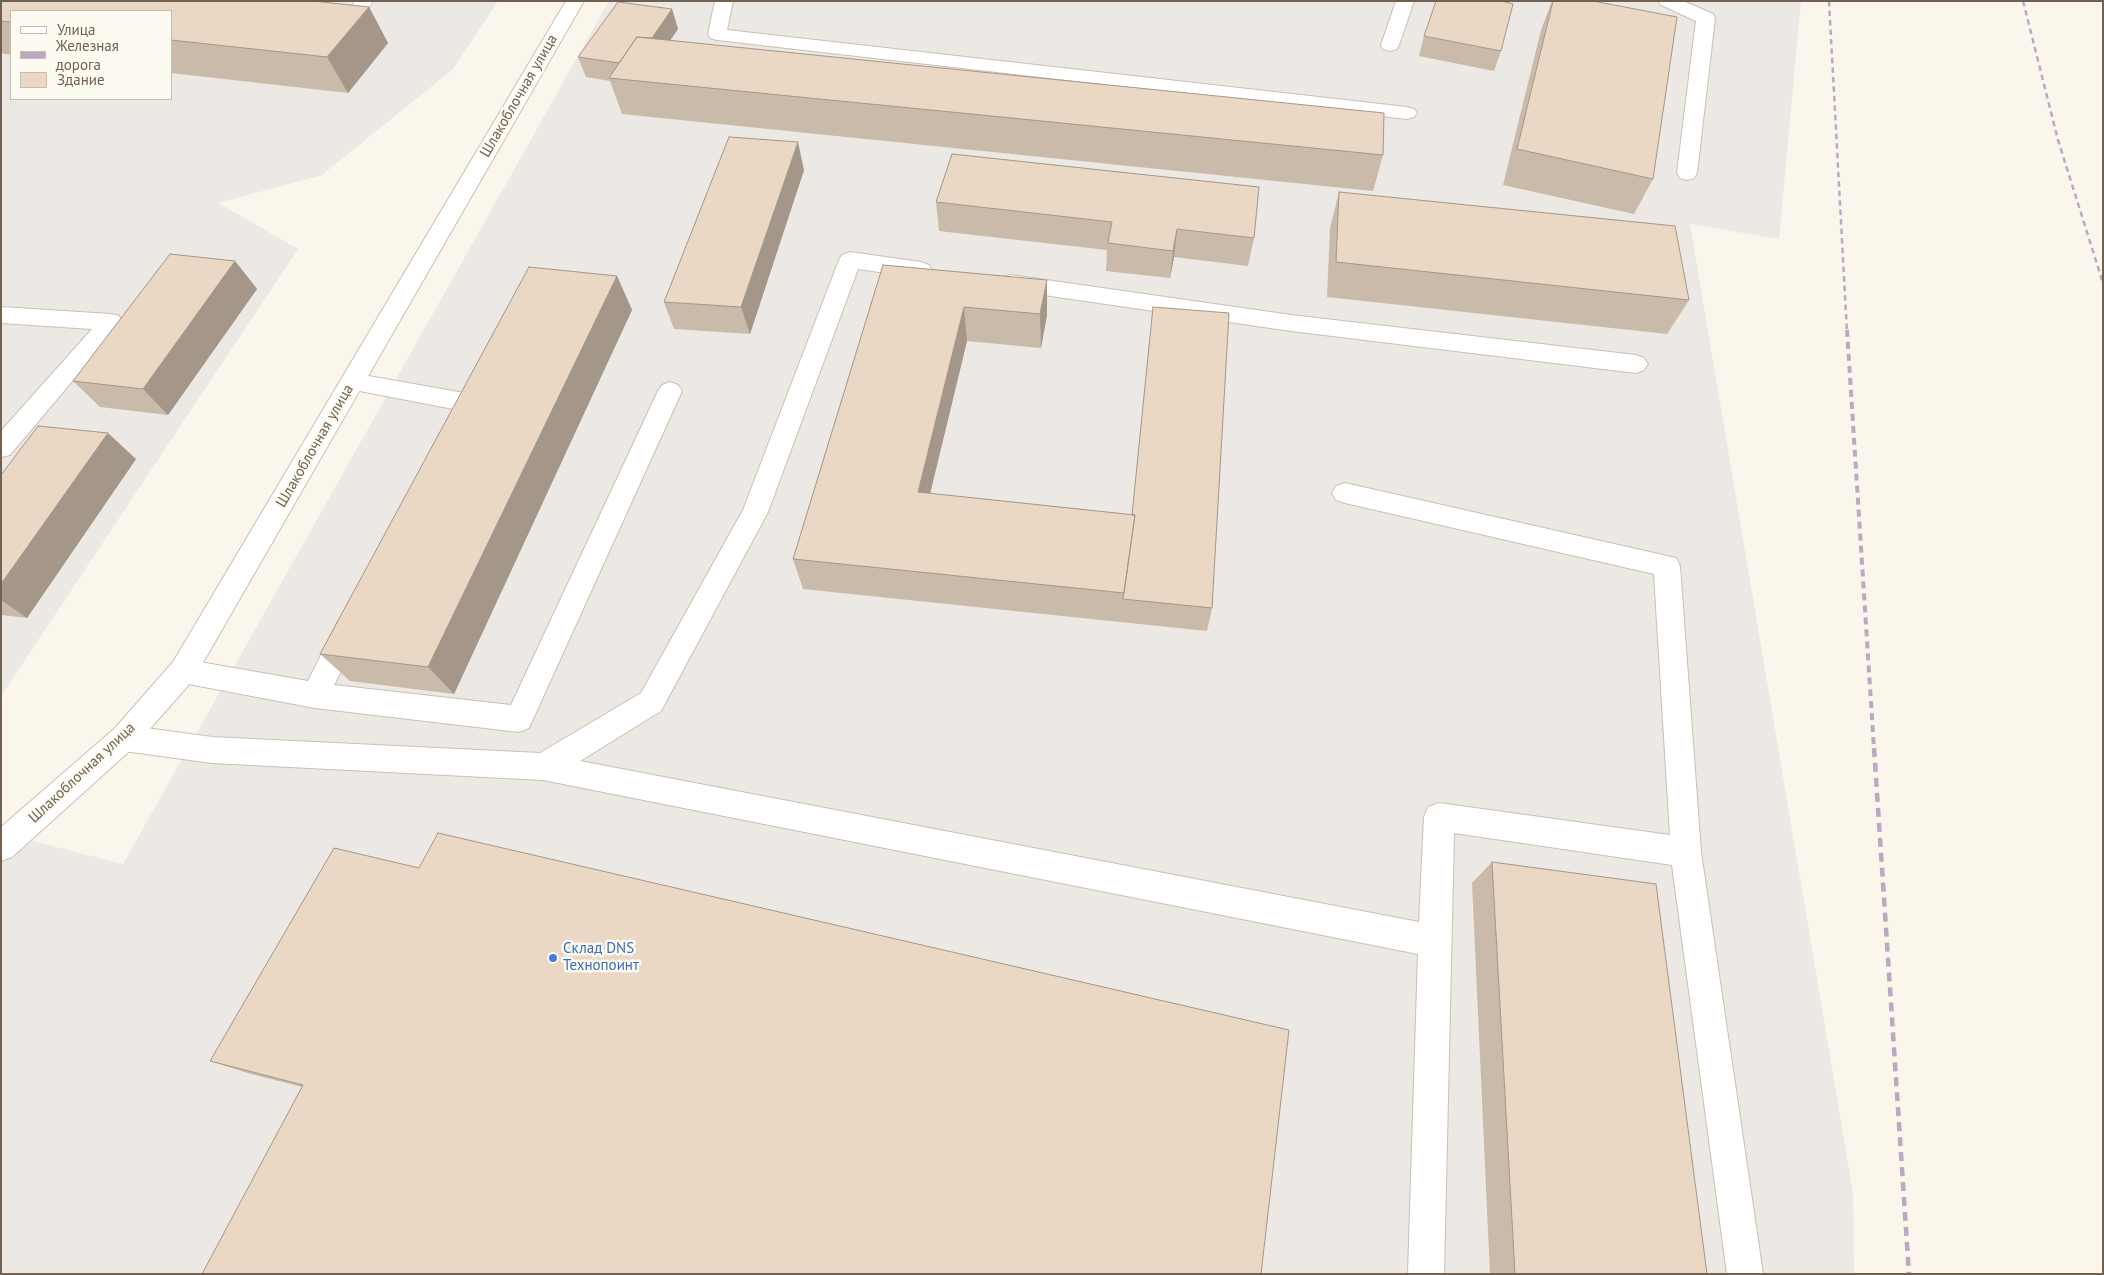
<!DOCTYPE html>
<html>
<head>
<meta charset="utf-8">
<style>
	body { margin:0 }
	#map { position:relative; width:2104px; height:1275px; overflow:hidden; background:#faf6eb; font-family:"PT Sans",sans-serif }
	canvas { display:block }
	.frame { position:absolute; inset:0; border:2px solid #726151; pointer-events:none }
	.legend { position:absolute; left:10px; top:10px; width:162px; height:90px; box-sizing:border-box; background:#fdfaf1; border:1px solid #c5bdb1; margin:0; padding:6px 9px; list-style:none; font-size:15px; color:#726151 }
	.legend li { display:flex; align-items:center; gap:10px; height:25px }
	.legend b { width:25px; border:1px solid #c5bdb1 }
</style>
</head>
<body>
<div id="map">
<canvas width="2104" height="1275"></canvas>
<div class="frame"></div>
<ul class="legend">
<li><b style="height:6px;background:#fff"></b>Улица</li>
<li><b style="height:6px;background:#bba9c3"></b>Железная дорога</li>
<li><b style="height:14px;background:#ead8c4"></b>Здание</li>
</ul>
</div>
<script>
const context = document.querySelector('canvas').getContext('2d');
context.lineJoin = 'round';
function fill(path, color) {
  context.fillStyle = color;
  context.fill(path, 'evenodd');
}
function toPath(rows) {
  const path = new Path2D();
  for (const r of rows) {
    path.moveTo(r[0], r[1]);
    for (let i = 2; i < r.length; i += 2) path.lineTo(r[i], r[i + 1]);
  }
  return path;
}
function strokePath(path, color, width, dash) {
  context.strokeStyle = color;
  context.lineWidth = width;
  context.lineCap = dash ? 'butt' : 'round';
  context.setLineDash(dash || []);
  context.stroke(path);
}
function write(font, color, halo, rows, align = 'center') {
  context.font = font + ' "PT Sans",sans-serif';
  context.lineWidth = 5;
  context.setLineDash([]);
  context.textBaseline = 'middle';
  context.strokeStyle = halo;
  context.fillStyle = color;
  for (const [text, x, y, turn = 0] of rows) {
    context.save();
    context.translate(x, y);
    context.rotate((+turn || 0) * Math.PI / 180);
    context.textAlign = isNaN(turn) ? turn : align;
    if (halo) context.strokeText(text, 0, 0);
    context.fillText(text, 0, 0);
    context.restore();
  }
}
fill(toPath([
	[1,1,498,1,453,69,322,175,218,203,298,249,1,696],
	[11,11,171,11,171,99,11,99],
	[609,1,1801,1,1779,239,1690,224,1853,1193,1854,1274,1,1274,1,833,123,864]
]), '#ece8e3');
const lane = toPath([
	[355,1,373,1,363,17,356,19,349,17,347,13,355,1],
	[715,1,733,1,727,30,1407,107,1414,109,1417,113,1414,117,1407,119,717,40,710,38,708,34,715,1],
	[1396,1,1414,1,1399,45,1397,49,1390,51,1383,49,1381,45,1396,1],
	[1658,1,1683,1,1713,14,1715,18,1697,173,1694,178,1687,180,1680,178,1677,173,1696,21,1661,5,1658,1],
	[850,252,921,262,929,265,932,270,929,275,921,278,858,269,768,512,661,711,580,761,1419,922,1424,817,1428,807,1439,803,1670,835,1654,574,1345,503,1336,500,1332,493,1336,486,1345,483,1676,558,1680,566,1701,852,1763,1274,1727,1274,1672,865,1454,833,1444,1274,1408,1274,1418,954,543,780,212,763,124,751,114,747,110,738,114,729,124,725,212,737,540,753,641,693,743,510,839,260,842,255,850,252],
	[1011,275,1291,315,1636,355,1644,358,1648,364,1644,370,1636,373,1291,331,1003,289,1000,283,1003,277,1011,275],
	[1,307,111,314,119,316,122,322,10,455,1,457,1,431,92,329,1,323,1,307],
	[352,373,464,393,473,396,476,402,473,408,464,411,344,388,340,382,344,376,352,373],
	[670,382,678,385,682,391,529,728,519,732,315,708,183,683,173,680,169,671,173,662,183,659,308,681,338,621,348,617,358,621,362,629,334,685,511,705,658,391,662,385,670,382]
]);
const street = toPath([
	[566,1,584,1,193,680,134,747,12,857,1,861,1,827,114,729,173,662,566,1]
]);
strokePath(lane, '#cbc0b2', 2);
strokePath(street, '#cbc0b2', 2);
fill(lane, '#fff');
fill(street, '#fff');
strokePath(toPath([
	[1829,1,1847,332],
	[2023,1,2058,140,2103,283]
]), '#bba9c3', 2.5, [5.5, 4]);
strokePath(toPath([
	[1847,330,1874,749]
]), '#bba9c3', 4, [7, 5]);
strokePath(toPath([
	[1874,748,1909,1274]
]), '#bba9c3', 4.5, [9, 6]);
fill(toPath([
	[1,1,369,7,388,43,348,93,171,73,171,11,11,11,11,55,1,53],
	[1552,1,1593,1,1653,179,1634,214,1503,185,1541,30],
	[672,9,678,29,670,40,1383,155,1373,191,622,114,610,81,586,77,578,57],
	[1424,36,1501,51,1494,71,1419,56],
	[804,170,750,334,674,329,664,302],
	[1339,192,1689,300,1667,334,1327,297,1330,228],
	[936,202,1254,238,1248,266,1174,257,1170,278,1106,271,1107,250,939,231],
	[235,261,257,289,168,415,100,407,73,381],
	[883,265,1047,280,1047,315,1041,348,967,341,930,493,1212,608,1207,631,803,589,793,559],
	[617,276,632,310,454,694,350,681,320,654],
	[136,459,27,618,1,615,1,475],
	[1492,862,1707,1274,1490,1274,1472,883],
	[419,868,302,1087,251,1074,210,1061]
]), '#c9baa9');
fill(toPath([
	[369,7,388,43,348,93,327,57],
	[672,9,678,29,643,81,634,65],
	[798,142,804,170,750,334,741,307],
	[1177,229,1174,257,1170,278,1173,251],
	[235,261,257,289,168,415,143,389],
	[617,276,632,310,454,694,428,667],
	[1047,280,1047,315,1041,348,1040,314],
	[964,307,967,341,923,523,918,492],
	[108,433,136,459,27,618,1,600,1,584]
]), '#a49789');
const building = toPath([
	[1,1,313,1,369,7,327,57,171,40,171,11,11,11,11,22,1,21,1,1],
	[1436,1,1502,1,1513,4,1501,51,1424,36,1436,1],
	[1553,1,1593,1,1677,17,1653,179,1517,149,1553,1],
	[618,2,672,9,652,38,637,37,619,63,578,57,618,2],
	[637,37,1384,113,1383,155,609,78,637,37],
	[729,137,798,142,741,307,664,302,729,137],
	[952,154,1259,187,1254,238,1177,229,1173,251,1108,243,1112,222,936,202,952,154],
	[1339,192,1675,226,1689,300,1336,262,1339,192],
	[170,254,235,261,143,389,73,381,170,254],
	[883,265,1047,280,1040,314,964,307,918,492,1135,515,1124,593,793,559,883,265],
	[529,267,617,276,428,667,320,654,529,267],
	[1153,307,1229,313,1212,608,1123,599,1135,515,1132,515,1153,307],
	[38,426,108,433,1,584,1,475,38,426],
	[438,833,1289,1030,1261,1274,202,1274,303,1085,210,1061,334,848,419,868,438,833],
	[1492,862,1656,884,1707,1274,1515,1274,1492,862]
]);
fill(building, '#ead8c4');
strokePath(building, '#a49789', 1);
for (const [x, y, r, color] of [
	[553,958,5,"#3f7fe0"]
]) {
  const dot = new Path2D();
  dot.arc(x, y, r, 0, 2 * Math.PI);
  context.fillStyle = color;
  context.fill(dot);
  strokePath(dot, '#fdfaf1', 2);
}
write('15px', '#726151', '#fdfaf1', [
	["Шлакоблочная улица",519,96,-60],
	["Шлакоблочная улица",315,446,-60],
	["Шлакоблочная улица",82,773,-43]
]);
write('15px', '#366cbe', '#fdfaf1', [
	["Склад DNS",563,949],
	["Технопоинт",563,966]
], 'left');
</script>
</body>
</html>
